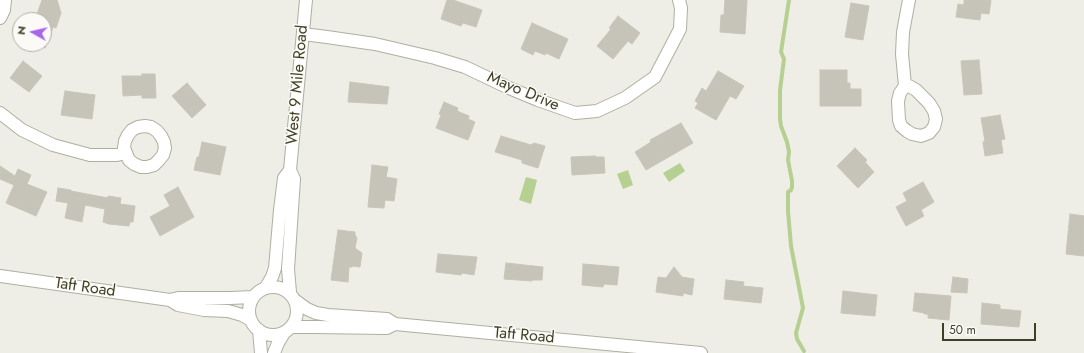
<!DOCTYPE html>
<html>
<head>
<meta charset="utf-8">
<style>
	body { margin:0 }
	#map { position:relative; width:1084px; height:353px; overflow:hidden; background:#eeede6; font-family:Jost,sans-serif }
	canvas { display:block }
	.north { position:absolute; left:12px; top:12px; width:40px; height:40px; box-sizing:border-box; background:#fbfaf7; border:1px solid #b0b0a3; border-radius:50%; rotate:278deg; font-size:11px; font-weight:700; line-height:16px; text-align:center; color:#404025 }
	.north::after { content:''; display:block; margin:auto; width:14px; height:18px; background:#aa65ed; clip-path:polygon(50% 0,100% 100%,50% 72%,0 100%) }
	.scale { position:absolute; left:942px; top:323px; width:94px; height:18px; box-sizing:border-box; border:2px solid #404025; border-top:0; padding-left:5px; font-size:12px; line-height:14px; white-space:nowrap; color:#404025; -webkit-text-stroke:3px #fbfaf7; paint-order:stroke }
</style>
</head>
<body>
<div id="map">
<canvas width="1084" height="353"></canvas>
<div class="north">N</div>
<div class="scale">50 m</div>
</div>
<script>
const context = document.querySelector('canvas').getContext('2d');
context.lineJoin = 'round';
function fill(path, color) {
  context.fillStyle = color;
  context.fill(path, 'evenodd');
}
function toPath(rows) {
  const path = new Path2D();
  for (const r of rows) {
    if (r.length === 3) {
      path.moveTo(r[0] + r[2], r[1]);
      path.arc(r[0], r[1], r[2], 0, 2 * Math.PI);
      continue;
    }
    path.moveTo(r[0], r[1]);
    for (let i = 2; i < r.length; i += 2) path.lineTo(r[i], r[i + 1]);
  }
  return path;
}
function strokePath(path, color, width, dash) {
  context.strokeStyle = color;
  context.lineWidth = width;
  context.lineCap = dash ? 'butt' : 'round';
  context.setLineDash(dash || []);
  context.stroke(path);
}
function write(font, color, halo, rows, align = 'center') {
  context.font = font + ' Jost,sans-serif';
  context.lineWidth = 3;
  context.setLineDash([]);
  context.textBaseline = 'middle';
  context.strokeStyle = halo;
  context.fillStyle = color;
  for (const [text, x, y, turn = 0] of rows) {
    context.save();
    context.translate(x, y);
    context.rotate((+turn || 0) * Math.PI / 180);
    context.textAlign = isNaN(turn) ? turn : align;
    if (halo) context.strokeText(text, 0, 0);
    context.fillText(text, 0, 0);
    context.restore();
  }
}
fill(toPath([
	[680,163,685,171,669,182,663,173],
	[628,170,633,185,623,189,617,174],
	[526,177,537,180,531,204,519,200]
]), '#b6d091');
strokePath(toPath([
	[789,0,781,52,784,59,780,90,780,119,781,126,787,142,789,152,788,160,792,181,792,187,791,190,788,192,788,211,791,246,803,308,796,333,797,339,804,351]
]), '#b6d091', 4);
const building = toPath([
	[42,0,57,0,61,13,56,28,53,27,45,48,44,48,44,20,35,20,42,0],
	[447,0,453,0,482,10,476,27,463,23,461,26,441,19,447,0],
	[725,0,747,0,745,34,720,32,721,15,724,15,725,0],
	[964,0,991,0,989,14,981,13,980,20,956,17,958,4,964,5,964,0],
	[851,3,869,6,863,40,845,37,851,3],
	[618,16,640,33,632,44,628,41,613,59,597,46,611,29,609,28,618,16],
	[532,23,568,39,559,59,546,53,545,55,535,51,533,55,521,49,532,23],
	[979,60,982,94,964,95,961,61,979,60],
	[23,61,42,76,29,92,10,78,23,61],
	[820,70,847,70,847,83,850,83,850,89,861,89,861,106,820,106,820,70],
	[718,71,744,86,736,99,730,96,716,120,695,108,698,103,695,101,702,88,706,91,718,71],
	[142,74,155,74,156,98,142,98,142,95,123,96,122,76,142,76,142,74],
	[350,82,389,87,387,104,348,102,350,82],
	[187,83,206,105,192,118,172,96,187,83],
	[65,91,95,95,92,119,61,115,65,91],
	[444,102,458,108,457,111,469,116,468,119,475,122,468,140,436,128,441,115,439,114,444,102],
	[1000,115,1005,139,1001,140,1003,153,985,156,983,142,985,141,981,118,1000,115],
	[681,123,693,143,646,170,635,152,651,142,650,140,681,123],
	[501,136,531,145,534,143,545,146,538,168,522,163,522,160,495,152,501,136],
	[202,142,226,147,220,175,194,170,197,157,199,157,202,142],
	[855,148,867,160,865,162,874,172,858,188,837,166,855,148],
	[595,156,595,157,604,157,605,173,572,175,571,157,595,156],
	[372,165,388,167,386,177,397,179,394,201,385,200,384,208,368,207,372,165],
	[0,166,15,176,18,169,31,175,27,184,47,192,36,216,6,203,14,185,0,179,0,166],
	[923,182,934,202,921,210,924,216,906,226,896,207,907,201,903,193,923,182],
	[178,187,194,217,160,236,150,217,170,206,164,195,178,187],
	[58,188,71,190,71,191,108,198,108,196,121,198,120,204,135,206,133,222,130,222,129,226,109,224,103,222,105,209,85,205,82,222,65,218,68,203,56,201,58,188],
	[1070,214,1084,216,1084,256,1066,254,1070,214],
	[338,230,355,232,355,235,357,238,355,248,362,253,360,267,352,266,352,267,349,267,348,282,331,280,338,230],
	[438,254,477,257,474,275,462,273,461,275,436,272,438,254],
	[506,263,543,267,542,280,532,280,532,281,504,279,506,263],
	[583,264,619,267,617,285,604,284,603,287,582,285,583,264],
	[674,267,682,277,694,279,692,295,683,293,683,296,656,292,658,277,666,278,674,267],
	[953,277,968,279,967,293,951,292,953,277],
	[726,280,744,282,743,286,763,288,761,303,724,299,726,280],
	[843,291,877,295,875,316,841,313,843,291],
	[915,293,951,296,949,320,928,318,928,314,924,314,924,313,913,311,915,293],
	[982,303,1000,305,1000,309,1021,311,1019,327,981,324,982,303]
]);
fill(building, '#c6c4b8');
strokePath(building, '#c8c6b8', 1);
const minor = toPath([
	[0,18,4,10,5,0],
	[303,34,327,37,375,44,435,58,465,67,509,88,538,100,575,113,597,111,625,98,655,77,680,29,681,8,679,0],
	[905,86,909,86,916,90,929,103,934,111,936,119,934,127,929,133,921,136,912,134,907,131,901,126,899,120,898,101,900,93,905,86],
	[905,86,902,54,903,32,909,0],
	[0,113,22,130,53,145,90,155,117,155,126,153],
	[145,126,151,127,157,131,161,136,164,142,165,148,163,155,159,160,154,165,147,167,141,167,134,164,129,160,124,148,125,141,128,135,132,130,138,127,145,126],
	[0,276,170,300,178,298,230,298,253,297],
	[273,311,24],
	[266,287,272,277,275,268,280,210,284,178,290,170],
	[290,292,288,269,294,179,290,170,306,0],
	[170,300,178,305,204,310,228,311,242,315,251,320],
	[296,301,307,309,316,313,328,315,387,319,395,324,701,353],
	[291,327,314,327,387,328,395,324],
	[259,330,261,353],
	[274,353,278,343,284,333]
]);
strokePath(minor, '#afafa1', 14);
strokePath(minor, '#fff', 12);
write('16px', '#404025', '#fbfaf7', [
	["West 9 Mile Road",298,85,-85],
	["Mayo Drive",523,92,23],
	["Taft Road",85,288,8],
	["Taft Road",524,336,5]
]);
</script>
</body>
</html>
